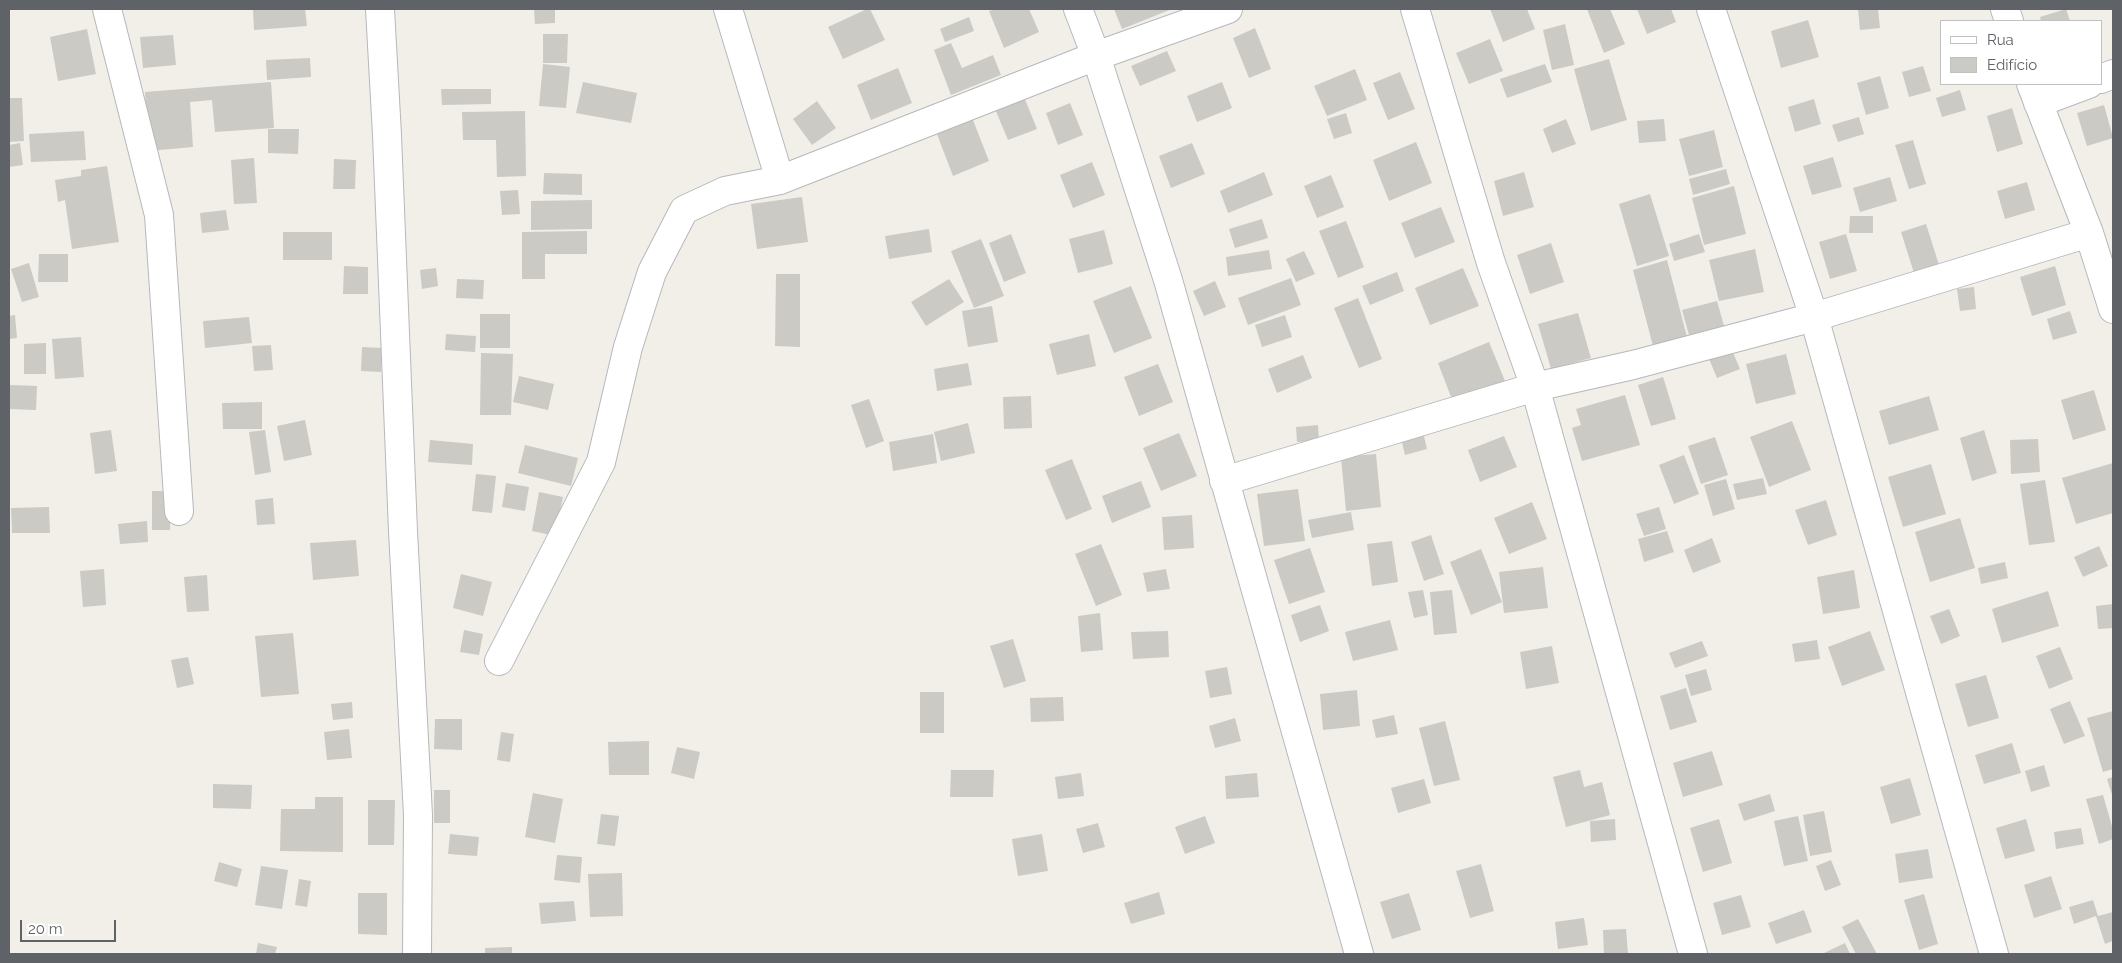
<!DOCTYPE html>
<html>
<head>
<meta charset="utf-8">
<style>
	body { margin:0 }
	#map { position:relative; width:2122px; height:963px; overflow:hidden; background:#f1efe8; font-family:Raleway,sans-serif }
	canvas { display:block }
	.frame { position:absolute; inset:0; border:10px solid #5f6368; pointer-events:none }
	.legend { position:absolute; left:1940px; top:20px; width:162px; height:65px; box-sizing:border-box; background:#fff; border:1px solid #bfc1c3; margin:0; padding:6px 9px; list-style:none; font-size:15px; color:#5f6368 }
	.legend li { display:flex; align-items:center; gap:10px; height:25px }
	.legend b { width:25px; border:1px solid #bfc1c3 }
	.scale { position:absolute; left:20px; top:920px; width:96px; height:22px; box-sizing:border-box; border:2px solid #5f6368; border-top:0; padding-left:6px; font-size:15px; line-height:18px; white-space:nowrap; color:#5f6368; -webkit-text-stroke:4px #fff; paint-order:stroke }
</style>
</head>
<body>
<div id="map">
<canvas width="2122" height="963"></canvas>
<div class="frame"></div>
<ul class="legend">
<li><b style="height:6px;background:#fff"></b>Rua</li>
<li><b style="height:14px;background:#cccac5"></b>Edifício</li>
</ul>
<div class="scale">20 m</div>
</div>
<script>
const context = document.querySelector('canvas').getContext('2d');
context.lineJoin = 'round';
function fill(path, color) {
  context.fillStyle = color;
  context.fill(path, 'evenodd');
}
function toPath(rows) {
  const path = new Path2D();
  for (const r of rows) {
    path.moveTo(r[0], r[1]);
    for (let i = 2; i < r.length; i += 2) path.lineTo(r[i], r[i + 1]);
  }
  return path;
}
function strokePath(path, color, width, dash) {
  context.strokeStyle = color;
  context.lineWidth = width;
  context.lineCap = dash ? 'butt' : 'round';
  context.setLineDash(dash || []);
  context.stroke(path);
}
fill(toPath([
	[253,9,305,9,307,26,254,30],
	[534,9,555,9,555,23,535,24],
	[867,9,870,9,885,40,843,59,828,27],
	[995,9,1029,9,1039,32,1004,48,989,11],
	[1114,9,1172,9,1122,29],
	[1490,9,1527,9,1535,29,1503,42],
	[1587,9,1610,9,1625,44,1604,53],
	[1637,9,1671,9,1676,22,1647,34],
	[1858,9,1878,9,1880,28,1860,30],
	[2066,9,2070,21,2041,21,2040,17],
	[969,17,974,31,945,42,940,29],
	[1808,20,1819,57,1781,68,1771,31],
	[1565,24,1574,65,1552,70,1543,30],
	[1255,28,1271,69,1249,78,1233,38],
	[87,29,96,74,58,81,50,37],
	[543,34,568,34,567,63,543,63],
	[173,35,176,65,143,68,140,37],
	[1490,39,1503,71,1469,84,1456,53],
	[951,43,962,68,993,55,1001,75,951,95,934,50],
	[1167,51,1176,71,1140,86,1131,66],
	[310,58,311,77,267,80,266,60],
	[1609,59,1627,120,1591,131,1574,69],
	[543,64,570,67,566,108,539,106],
	[1545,64,1552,82,1507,98,1500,79],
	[1923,66,1931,91,1909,97,1902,72],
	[898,68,912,103,871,120,857,85],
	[1355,69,1367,100,1327,116,1314,86],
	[1400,72,1415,109,1388,120,1373,83],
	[1880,76,1889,108,1866,115,1857,83],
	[271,82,274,128,215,132,212,100,190,102,193,147,149,151,145,92],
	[583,82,637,93,631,123,576,113],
	[1222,82,1232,108,1197,122,1187,96],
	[441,89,491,89,491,104,442,105],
	[1960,90,1966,110,1942,117,1936,98],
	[1024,97,1037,129,1008,140,995,109],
	[9,98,22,98,24,141,9,142],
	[1814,99,1821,124,1795,132,1788,107],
	[817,101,836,128,812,145,793,119],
	[1070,103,1083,135,1058,145,1046,113],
	[2104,105,2113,138,2087,146,2077,113],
	[2012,108,2023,144,1997,152,1987,116],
	[525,111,526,176,497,177,496,140,463,140,462,112],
	[1346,113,1352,133,1334,139,1327,119],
	[971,115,989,161,953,176,935,129],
	[1859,117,1864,134,1838,142,1832,125],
	[1566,119,1576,144,1552,153,1543,129],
	[1664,119,1666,141,1639,143,1637,121],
	[268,129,299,129,298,154,268,153],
	[1714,130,1723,167,1689,176,1679,139],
	[84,131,86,160,31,162,29,134],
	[1913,140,1926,184,1909,189,1895,145],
	[1416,142,1432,183,1389,201,1373,160],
	[20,143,23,165,9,167,9,145],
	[1192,143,1205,174,1171,188,1159,156],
	[1833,157,1842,187,1812,195,1803,166],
	[254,158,257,203,234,204,231,160],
	[334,159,356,160,355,189,333,189],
	[1092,162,1105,195,1073,208,1060,175],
	[107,166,119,242,72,249,65,200,58,202,55,180,81,176,81,170],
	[1726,169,1730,184,1693,195,1689,179],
	[1264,172,1273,195,1228,213,1220,191],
	[1524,172,1534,207,1503,216,1494,181],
	[544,173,582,174,582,195,543,194],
	[1331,175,1344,207,1317,218,1304,186],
	[1890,177,1897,201,1860,212,1853,188],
	[2027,182,2035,210,2005,219,1997,191],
	[1734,186,1746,234,1704,245,1692,198],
	[518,190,520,214,502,215,500,191],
	[1650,194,1669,256,1637,266,1619,204],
	[802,197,808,242,757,249,751,204],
	[592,200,592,229,531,230,531,201],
	[1441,207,1455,242,1415,258,1401,223],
	[226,210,229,230,202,233,200,213],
	[1850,216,1873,216,1873,233,1849,233],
	[1262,219,1268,238,1235,248,1229,229],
	[1346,221,1364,267,1338,278,1319,231],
	[1926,224,1939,265,1914,273,1901,232],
	[929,229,932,252,889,259,885,236],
	[1104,230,1113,264,1078,273,1069,239],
	[587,231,587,254,545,254,545,279,522,279,522,232],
	[283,232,332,232,332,260,283,260],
	[1011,234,1026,273,1004,282,989,243],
	[1699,234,1705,252,1674,261,1669,244],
	[1846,234,1857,271,1830,279,1819,242],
	[981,239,1004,296,974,308,951,251],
	[1551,243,1564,282,1530,294,1517,255],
	[1755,249,1764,292,1719,301,1709,260],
	[1269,250,1272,269,1228,276,1226,257],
	[1304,251,1315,274,1296,282,1286,259],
	[39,254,68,254,68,282,38,282],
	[1667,260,1687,337,1653,346,1633,270],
	[29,263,39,297,22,302,11,269],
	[344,266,368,267,368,294,343,294],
	[2055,266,2066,305,2032,316,2020,277],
	[436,268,438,286,422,289,420,270],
	[1463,268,1479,306,1430,325,1415,288],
	[1397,272,1404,291,1370,305,1362,286],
	[776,274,800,274,800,347,775,346],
	[1291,278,1301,305,1248,325,1238,298],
	[457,279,484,280,483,299,456,298],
	[949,279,964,302,926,326,911,302],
	[1215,281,1226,307,1204,316,1193,291],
	[1131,286,1152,338,1114,353,1093,301],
	[1974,287,1976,309,1960,311,1957,289],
	[1358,298,1382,359,1359,368,1334,308],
	[1717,301,1724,326,1689,335,1682,310],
	[992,306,998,342,968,347,962,311],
	[2070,311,2077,333,2053,340,2047,319],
	[1578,313,1591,358,1551,369,1538,324],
	[480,314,510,314,510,348,480,348],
	[15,315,17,338,9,339,9,316],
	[1285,315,1292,337,1262,347,1255,325],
	[249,317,252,343,205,348,203,321],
	[446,334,476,336,475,352,445,350],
	[1089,334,1096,366,1057,375,1049,344],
	[81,337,84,377,55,379,52,339],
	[1489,342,1505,381,1453,402,1438,363],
	[46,343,46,374,24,374,24,344],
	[271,345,273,370,254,371,252,346],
	[362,347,382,348,381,372,361,371],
	[1732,350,1740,369,1717,378,1709,359],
	[481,353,513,354,511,415,480,415],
	[1786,354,1796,394,1756,404,1746,364],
	[1303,355,1312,378,1277,393,1268,369],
	[968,363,972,385,937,391,934,369],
	[1158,364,1173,402,1139,416,1124,377],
	[519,376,554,384,548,410,513,402],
	[1663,377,1676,419,1651,426,1638,385],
	[9,385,37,386,36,410,9,409],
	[2094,390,2106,430,2073,440,2061,400],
	[1625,395,1640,445,1582,461,1572,428,1581,425,1576,409],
	[1031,396,1032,428,1004,429,1003,397],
	[1929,396,1939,430,1889,445,1879,411],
	[869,399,884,441,866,448,851,405],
	[262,402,262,429,223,429,222,403],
	[305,420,312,455,284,461,277,426],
	[1792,421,1811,470,1769,487,1750,437],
	[968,423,975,453,941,461,934,432],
	[1318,425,1319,441,1297,442,1296,427],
	[111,430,117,471,95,474,90,433],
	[265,430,271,472,255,475,249,432],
	[1984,430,1997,473,1972,481,1960,438],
	[1423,432,1427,449,1405,455,1401,438],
	[1179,433,1197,476,1161,491,1143,448],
	[933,434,937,463,893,471,889,442],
	[1504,436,1517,467,1480,482,1468,450],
	[1715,437,1728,475,1701,484,1688,446],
	[2038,439,2040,472,2011,474,2010,440],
	[430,440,473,444,472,465,428,462],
	[525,445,578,458,571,486,518,473],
	[1376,454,1381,507,1346,511,1341,457],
	[1684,455,1699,494,1674,504,1659,465],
	[1072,459,1092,509,1066,520,1045,470],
	[2113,463,2113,513,2076,524,2062,478],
	[1931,464,1946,514,1903,527,1888,477],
	[476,474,496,476,492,513,472,511],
	[1763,478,1767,494,1737,500,1733,484],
	[1726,479,1735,509,1713,516,1704,485],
	[2045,480,2055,542,2029,545,2020,484],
	[1141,481,1151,507,1112,523,1102,496],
	[506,483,529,487,525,511,502,507],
	[1298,489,1305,541,1264,546,1257,494],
	[152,491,171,491,170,530,152,530],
	[539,492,563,497,555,536,532,531],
	[273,498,275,524,257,525,255,500],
	[1826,500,1837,535,1808,545,1795,510],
	[1532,502,1547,539,1509,554,1494,518],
	[49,507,50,533,12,533,11,508],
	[1659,507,1666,529,1644,536,1636,514],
	[1351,512,1354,530,1312,538,1308,520],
	[1192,515,1194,548,1164,550,1162,517],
	[1960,518,1975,568,1930,582,1915,532],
	[147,521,148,542,120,544,118,524],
	[1667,531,1674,552,1644,562,1638,539],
	[1431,535,1444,574,1424,581,1411,542],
	[1712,538,1721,562,1693,573,1684,550],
	[356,540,359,576,313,580,310,543],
	[1392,541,1398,582,1372,586,1367,544],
	[1101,544,1122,595,1096,606,1075,554],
	[2099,546,2108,566,2083,577,2074,557],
	[1310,548,1325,592,1289,604,1274,560],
	[1481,549,1502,602,1471,615,1450,562],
	[2005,562,2008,578,1981,584,1978,568],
	[1543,567,1548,608,1504,613,1499,572],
	[104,569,106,605,83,607,80,571],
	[1166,569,1170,589,1147,592,1143,573],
	[1854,570,1860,608,1823,614,1817,577],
	[461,574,492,582,483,616,453,608],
	[207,575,209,611,187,612,184,577],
	[1423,590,1428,615,1414,618,1408,592],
	[1452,590,1457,633,1434,635,1430,592],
	[2048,591,2059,626,2002,643,1992,609],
	[2113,604,2113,628,2098,629,2096,606],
	[1320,605,1329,631,1300,642,1291,615],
	[1949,609,1960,636,1941,644,1930,616],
	[1100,613,1103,650,1081,652,1078,616],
	[1390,620,1398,650,1353,661,1345,632],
	[464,630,483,634,479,655,460,652],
	[1168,631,1169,657,1133,659,1131,632],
	[1870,631,1885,670,1842,686,1828,647],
	[293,633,299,694,261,697,255,636],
	[1013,639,1026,681,1004,688,990,646],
	[1817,640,1820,659,1795,662,1792,644],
	[1702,641,1708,656,1675,668,1669,653],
	[1552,646,1559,683,1526,689,1520,652],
	[2060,647,2073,679,2049,689,2036,656],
	[188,657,194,684,177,688,171,660],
	[1227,667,1232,694,1210,698,1205,671],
	[1706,669,1712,690,1691,696,1685,675],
	[1986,675,1999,718,1968,727,1955,684],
	[1686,688,1697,722,1670,730,1660,696],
	[1357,690,1360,726,1323,730,1320,694],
	[920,692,944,692,944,733,920,733],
	[1063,697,1064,721,1031,722,1030,698],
	[2070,701,2085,736,2064,744,2050,709],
	[352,702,353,718,333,720,331,704],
	[2113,711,2113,769,2103,772,2087,718],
	[1394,715,1398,734,1376,738,1372,720],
	[1235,718,1241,741,1215,748,1209,726],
	[435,719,462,719,462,750,434,749],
	[1445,721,1460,780,1434,786,1419,728],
	[349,729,352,758,327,760,324,732],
	[501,732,514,734,510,762,497,760],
	[649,741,649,775,609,775,608,742],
	[2012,743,2021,773,1984,784,1975,755],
	[677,747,700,752,694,779,671,773],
	[1712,751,1723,785,1683,797,1673,763],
	[2044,765,2050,786,2031,792,2025,771],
	[951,770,994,770,993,797,950,797],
	[1580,770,1584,787,1602,782,1610,815,1566,827,1553,777],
	[1081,773,1084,796,1058,799,1055,777],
	[1257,773,1259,797,1226,799,1225,776],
	[2113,777,2113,798,2107,779],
	[1910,778,1921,815,1891,824,1880,787],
	[1424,779,1431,803,1398,813,1391,788],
	[213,784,252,785,251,809,213,808],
	[434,790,450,790,450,823,434,823],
	[533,793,563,799,555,843,525,837],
	[1770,794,1775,811,1744,821,1738,804],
	[2103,795,2113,830,2113,839,2099,844,2086,799],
	[315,797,343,797,343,852,280,851,281,809,315,809],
	[368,800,395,800,394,845,368,845],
	[1824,811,1832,852,1810,856,1803,815],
	[601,814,619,816,615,846,597,844],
	[1205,816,1215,843,1185,854,1175,827],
	[1798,816,1808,861,1784,866,1774,821],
	[1615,819,1616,840,1591,842,1590,821],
	[1719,819,1732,863,1703,872,1690,828],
	[2026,819,2035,851,2005,859,1996,828],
	[1098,823,1105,847,1083,853,1076,829],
	[2081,828,2084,844,2056,849,2054,832],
	[450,834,479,837,477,856,448,854],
	[1042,834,1048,871,1018,876,1012,839],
	[1928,849,1933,878,1899,883,1895,854],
	[557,855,582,857,580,883,554,880],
	[1831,860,1841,885,1825,891,1816,866],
	[219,862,242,869,237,887,214,881],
	[1481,864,1494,911,1470,918,1456,871],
	[261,866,288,870,282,909,255,905],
	[622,873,623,916,590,917,588,874],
	[2051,876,2062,909,2034,918,2024,885],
	[299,879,311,881,307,907,295,905],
	[1159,892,1165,914,1131,924,1124,903],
	[358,893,387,893,387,935,358,934],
	[1409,893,1421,930,1392,939,1380,902],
	[1924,894,1938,944,1919,950,1904,900],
	[1741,895,1751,927,1722,935,1713,903],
	[2093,900,2098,916,2113,912,2113,941,2105,944,2096,916,2074,924,2069,907],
	[574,901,576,921,541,924,539,903],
	[1804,910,1812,932,1776,944,1768,923],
	[1584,918,1588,945,1558,949,1555,922],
	[1858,919,1877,954,1856,954,1842,927],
	[1626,929,1628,954,1604,954,1603,930],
	[258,943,277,947,275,954,256,954],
	[1845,943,1850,954,1822,954],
	[512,947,512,954,485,954,485,948]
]), '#cccac5');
const minor = toPath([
	[107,9,159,215,179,511],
	[380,9,387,135,403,531,418,815,417,954],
	[728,9,780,180],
	[1078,9,1096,56,1168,280,1359,954],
	[1415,9,1491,263,1535,387,1693,954],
	[1711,9,1814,317,1994,954],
	[2005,9,2009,21],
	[2101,79,2113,74],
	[2031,84,2089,233,2113,309],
	[2038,103,2089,84],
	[1224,481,1535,387,1633,365,1814,317,2089,233],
	[499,661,601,462,628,347,652,272,684,210,725,191,780,180,1096,56,1228,9]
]);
strokePath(minor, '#b5b8bc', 30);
strokePath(minor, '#fff', 28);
</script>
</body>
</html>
